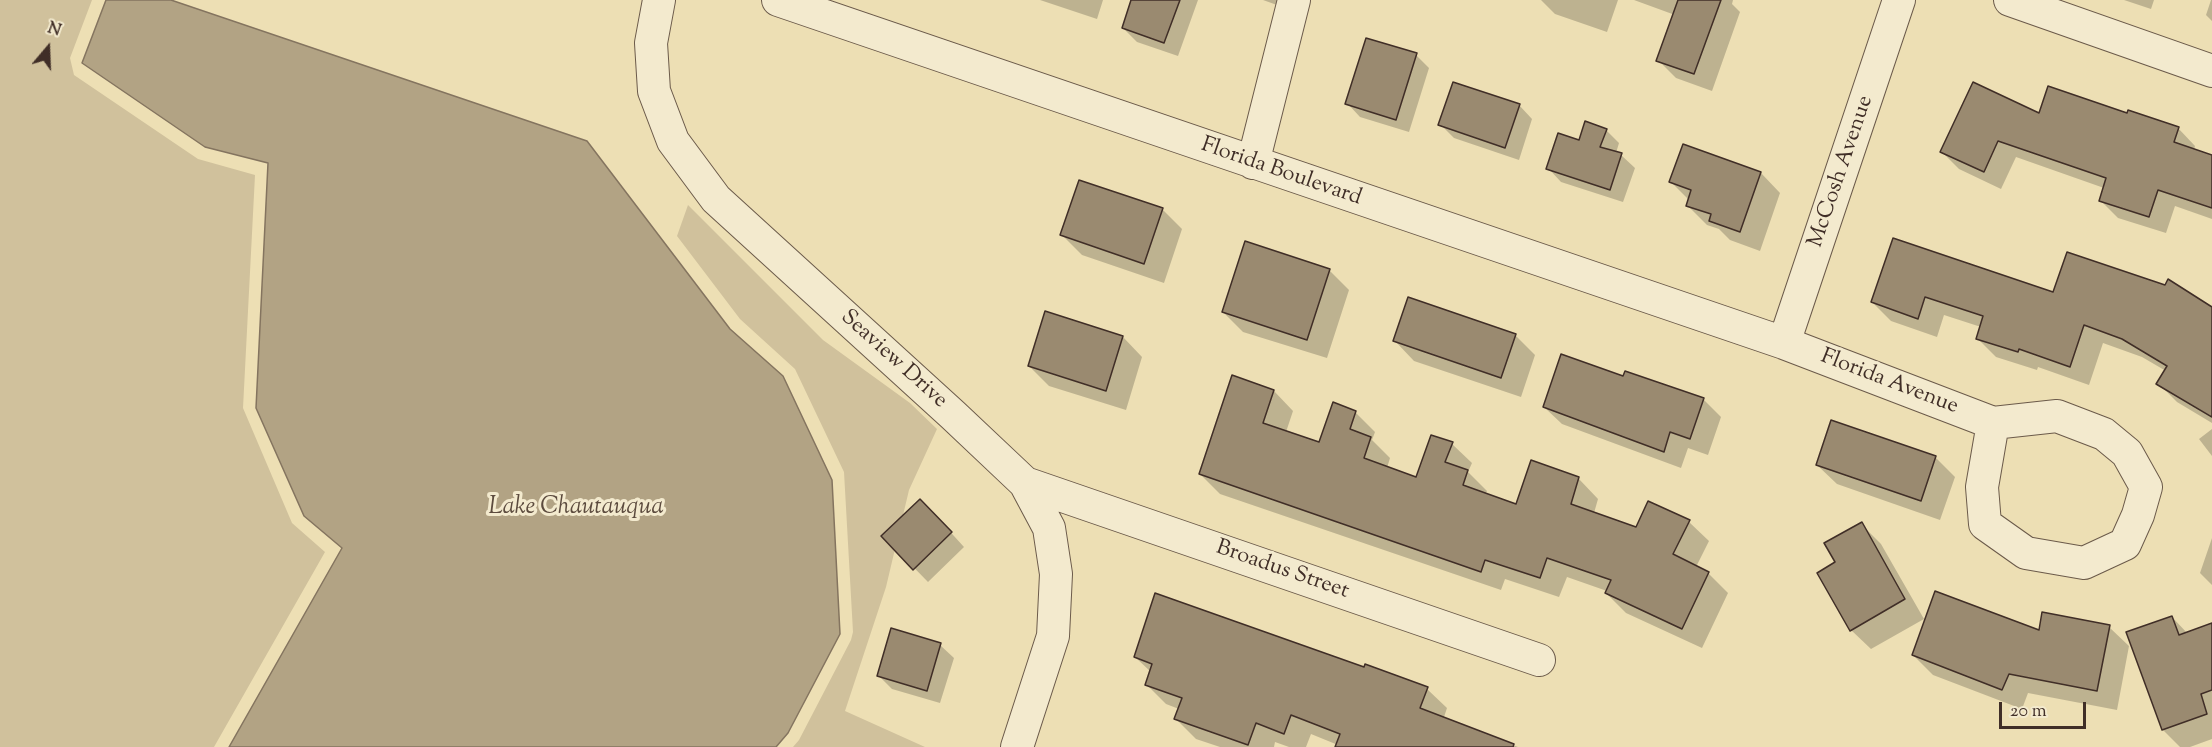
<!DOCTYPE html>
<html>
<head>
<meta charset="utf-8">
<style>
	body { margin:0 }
	#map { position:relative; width:2212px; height:747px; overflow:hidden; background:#eddfb4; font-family:"Sorts Mill Goudy",serif }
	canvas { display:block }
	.north { position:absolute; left:18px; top:18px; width:60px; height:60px; -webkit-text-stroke:4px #f3eace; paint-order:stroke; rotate:19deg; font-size:16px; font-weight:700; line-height:24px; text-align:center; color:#402e27 }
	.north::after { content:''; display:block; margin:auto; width:21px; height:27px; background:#402e27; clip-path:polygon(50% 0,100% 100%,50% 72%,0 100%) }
	.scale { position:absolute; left:1999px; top:702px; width:87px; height:27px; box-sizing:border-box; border:3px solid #402e27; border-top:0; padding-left:8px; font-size:18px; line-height:21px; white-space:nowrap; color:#402e27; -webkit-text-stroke:4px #f3eace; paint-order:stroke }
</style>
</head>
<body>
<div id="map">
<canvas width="2212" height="747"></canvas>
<div class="north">N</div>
<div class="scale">20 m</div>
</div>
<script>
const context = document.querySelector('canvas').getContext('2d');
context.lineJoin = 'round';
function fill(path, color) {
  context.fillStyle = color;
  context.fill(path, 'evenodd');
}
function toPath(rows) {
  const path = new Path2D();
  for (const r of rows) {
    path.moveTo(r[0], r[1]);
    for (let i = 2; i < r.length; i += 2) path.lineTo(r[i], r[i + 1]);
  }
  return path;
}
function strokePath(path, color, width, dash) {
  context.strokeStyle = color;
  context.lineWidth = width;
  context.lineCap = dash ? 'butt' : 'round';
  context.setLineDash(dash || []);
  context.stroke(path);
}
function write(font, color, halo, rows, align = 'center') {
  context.font = font + ' "Sorts Mill Goudy",serif';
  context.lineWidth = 6;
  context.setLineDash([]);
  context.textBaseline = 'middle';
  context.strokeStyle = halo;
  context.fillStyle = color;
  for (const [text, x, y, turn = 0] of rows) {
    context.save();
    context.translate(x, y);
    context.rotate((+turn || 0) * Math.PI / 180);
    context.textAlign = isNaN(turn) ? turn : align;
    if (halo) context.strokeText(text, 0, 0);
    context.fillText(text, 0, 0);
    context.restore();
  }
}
fill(toPath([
	[0,0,92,0,70,58,74,75,198,159,255,175,243,408,292,523,325,552,214,747,0,747],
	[688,205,823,340,910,403,937,429,909,490,886,587,845,711,925,747,793,747,799,740,851,640,853,632,844,472,795,369,740,319,677,236]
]), '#d0c19c');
const water = toPath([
	[106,0,171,0,587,141,730,329,783,376,832,480,840,634,788,733,776,747,229,747,342,548,304,516,256,408,268,163,205,147,82,63,106,0]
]);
fill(water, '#b2a384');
strokePath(water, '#84745f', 1.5);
fill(toPath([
	[1040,0,1103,0,1097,19],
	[1133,0,1198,0,1178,56,1137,42,1123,28],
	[1263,0,1278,0,1277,5],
	[1541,0,1618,0,1607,32,1555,14],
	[1634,0,1733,0,1732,4,1740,12,1712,91,1676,78,1658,60,1675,15],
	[2124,0,2154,0,2151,9],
	[2211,0,2212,0,2212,21,2206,15],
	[1416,55,1429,68,1409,132,1360,117,1347,103],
	[1519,105,1532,119,1519,160,1454,138,1440,124],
	[2040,115,2128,115,2178,128,2195,146,2194,150,2212,156,2212,219,2175,206,2166,233,2118,218,2100,200,2104,188,2016,157,2001,189,1959,169,1941,151],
	[1606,130,1619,143,1616,153,1621,155,1635,168,1623,202,1561,182,1548,168,1580,142],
	[1761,173,1780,193,1760,251,1730,240,1719,229,1707,225,1688,206,1689,200,1671,182],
	[1162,209,1182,229,1164,283,1082,255,1062,235],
	[1894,240,2054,294,2212,308,2212,423,2177,402,2158,383,2166,371,2142,357,2103,343,2089,385,2038,367,2037,370,1996,357,1977,338,1981,327,1944,315,1937,337,1891,321,1872,302],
	[1329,270,1349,290,1327,358,1243,332,1223,312],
	[1515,335,1535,355,1521,397,1414,361,1395,341],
	[1123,337,1142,357,1126,410,1049,386,1029,366],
	[1626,373,1704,400,1721,417,1708,455,1688,448,1681,468,1562,424,1544,407,1624,378],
	[1274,391,1293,411,1286,432,1320,444,1355,412,1375,432,1372,440,1390,458,1387,468,1417,479,1452,444,1472,463,1468,472,1487,491,1485,495,1517,506,1532,462,1579,479,1598,499,1594,513,1637,528,1689,522,1709,541,1696,567,1708,573,1728,593,1702,648,1626,613,1606,593,1607,591,1567,577,1559,597,1505,579,1501,590,1220,494,1200,474],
	[2212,429,2212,456,2199,439],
	[1935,457,1955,477,1940,520,1837,484,1817,465],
	[934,514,964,547,928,582,883,536],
	[1861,524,1881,544,1924,619,1871,649,1851,630,1837,562],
	[2212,538,2212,585,2200,573],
	[2172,617,2188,634,2212,625,2212,739,2190,747,2180,747,2163,730],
	[2109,627,2129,646,2117,710,2028,693,2022,709,1933,675,1913,655],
	[940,645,954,658,940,703,892,689,878,675],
	[1135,657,1365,669,1427,689,1447,708,1443,720,1518,747,1337,747,1338,745,1311,734,1306,747,1289,747,1275,742,1274,747,1220,747,1196,739,1176,719,1179,709,1166,704,1147,685,1151,672]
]), '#0003');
const building = toPath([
	[1131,0,1180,0,1164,43,1122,28,1131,0],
	[1678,0,1721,0,1694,74,1656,61,1678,0],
	[1366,38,1417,53,1396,120,1345,104,1366,38],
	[1453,82,1520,104,1505,148,1438,125,1453,82],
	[1973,82,2039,113,2048,86,2127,113,2128,110,2179,127,2174,142,2212,155,2212,208,2158,190,2149,217,2099,201,2106,178,1998,141,1984,172,1940,152,1973,82],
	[1585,121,1607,129,1600,147,1622,153,1610,190,1546,169,1558,133,1579,140,1585,121],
	[1683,144,1761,172,1740,232,1709,221,1711,214,1686,206,1691,190,1669,182,1683,144],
	[1079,180,1163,208,1144,264,1060,235,1079,180],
	[1893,238,2053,292,2067,252,2165,285,2168,279,2212,307,2212,417,2156,384,2167,366,2122,339,2084,325,2070,367,2019,349,2018,352,1976,339,1983,316,1925,297,1918,319,1871,302,1893,238],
	[1245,241,1330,269,1307,340,1222,312,1245,241],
	[1408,297,1516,334,1501,378,1393,341,1408,297],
	[1045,311,1123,336,1106,391,1028,366,1045,311],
	[1561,354,1623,376,1625,371,1704,398,1690,439,1670,432,1664,452,1543,407,1561,354],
	[1232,375,1274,390,1263,423,1319,442,1333,402,1356,411,1350,429,1371,437,1364,458,1416,477,1431,435,1453,442,1445,462,1468,470,1463,485,1516,504,1531,460,1579,477,1571,504,1636,527,1648,501,1690,520,1673,554,1709,572,1682,629,1605,593,1611,580,1547,558,1540,578,1485,560,1481,572,1199,474,1232,375],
	[1831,420,1936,456,1921,501,1816,465,1831,420],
	[920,499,952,532,913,570,881,536,920,499],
	[1862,522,1905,599,1850,631,1817,573,1835,562,1824,543,1862,522],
	[1935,591,2039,630,2042,612,2110,625,2097,691,2009,674,2002,690,1912,655,1935,591],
	[1155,593,1364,667,1365,664,1428,687,1420,708,1514,744,1513,747,1335,747,1340,734,1291,715,1284,734,1256,723,1248,745,1174,719,1182,698,1145,685,1152,664,1134,657,1155,593],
	[2172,616,2179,635,2212,623,2212,690,2201,694,2207,714,2162,730,2126,632,2172,616],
	[891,628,941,643,927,691,877,676,891,628]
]);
fill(building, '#9a8a70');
strokePath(building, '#402e27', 1.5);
const minor = toPath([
	[659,0,651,43,654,91,673,141,716,199,953,415,1025,483,1049,528,1056,574,1053,636,1017,747],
	[778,0,1784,343,1993,423],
	[2010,0,2212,71],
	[1253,163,1294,0],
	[1784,343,1899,0],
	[2057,416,2104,434,2127,453,2146,487,2138,515,2125,544,2084,563,2026,553,1985,524,1982,487,1993,423,2057,416],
	[1025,483,1539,660]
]);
strokePath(minor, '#6b5a4a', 34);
strokePath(minor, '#f3eace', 32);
write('22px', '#402e27', '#f3eace', [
	["McCosh Avenue",1842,172,-71],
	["Florida Boulevard",1281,173,19],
	["Seaview Drive",893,360,42],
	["Florida Avenue",1889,383,21],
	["Broadus Street",1282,571,19]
]);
write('italic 24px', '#5c4b3e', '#f3eace', [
	["Lake Chautauqua",576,509]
]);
</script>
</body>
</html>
